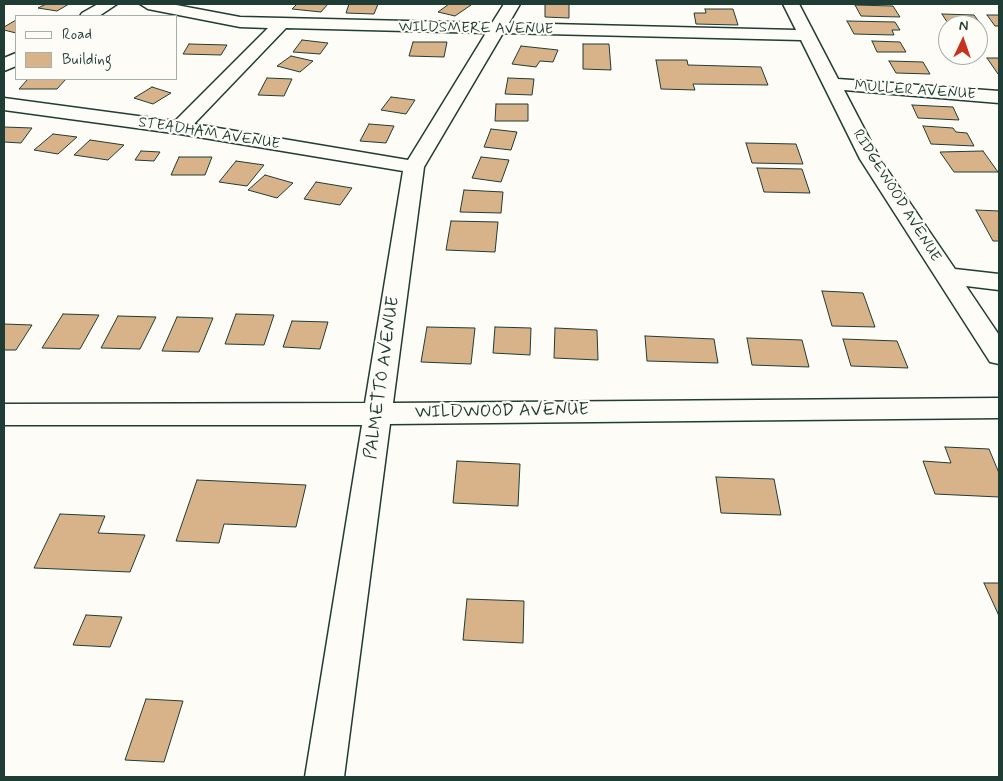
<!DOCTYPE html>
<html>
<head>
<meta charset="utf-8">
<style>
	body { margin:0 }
	#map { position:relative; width:1003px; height:781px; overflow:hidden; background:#fdfcf7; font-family:Mynerve,sans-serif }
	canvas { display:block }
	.frame { position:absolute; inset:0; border:5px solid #1f3d34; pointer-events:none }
	.legend { position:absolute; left:15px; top:15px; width:162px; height:65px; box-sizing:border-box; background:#fdfcf7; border:1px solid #a4b0a9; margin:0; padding:6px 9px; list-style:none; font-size:15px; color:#1f3d34 }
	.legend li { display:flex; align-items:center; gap:10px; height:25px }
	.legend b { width:25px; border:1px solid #a4b0a9 }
	.north { position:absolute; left:938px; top:15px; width:50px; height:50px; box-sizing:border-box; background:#fdfcf7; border:1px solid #a4b0a9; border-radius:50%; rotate:3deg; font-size:14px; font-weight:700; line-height:20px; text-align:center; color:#1f3d34 }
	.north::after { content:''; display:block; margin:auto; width:18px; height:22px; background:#c8321e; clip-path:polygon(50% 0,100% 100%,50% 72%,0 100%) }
</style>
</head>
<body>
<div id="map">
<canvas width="1003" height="781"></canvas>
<div class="frame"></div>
<ul class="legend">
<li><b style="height:6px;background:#fdfcf7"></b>Road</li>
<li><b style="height:14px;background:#d8b38a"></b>Building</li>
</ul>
<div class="north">N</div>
</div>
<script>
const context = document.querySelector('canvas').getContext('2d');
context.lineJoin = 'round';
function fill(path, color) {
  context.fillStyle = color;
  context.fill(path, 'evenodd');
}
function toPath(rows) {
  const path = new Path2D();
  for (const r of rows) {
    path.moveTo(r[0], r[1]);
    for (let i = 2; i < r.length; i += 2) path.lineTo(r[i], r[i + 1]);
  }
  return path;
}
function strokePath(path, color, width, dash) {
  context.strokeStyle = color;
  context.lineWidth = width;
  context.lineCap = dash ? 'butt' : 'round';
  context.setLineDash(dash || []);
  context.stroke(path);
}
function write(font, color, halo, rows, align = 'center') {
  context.font = font + ' Mynerve,sans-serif';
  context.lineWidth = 4.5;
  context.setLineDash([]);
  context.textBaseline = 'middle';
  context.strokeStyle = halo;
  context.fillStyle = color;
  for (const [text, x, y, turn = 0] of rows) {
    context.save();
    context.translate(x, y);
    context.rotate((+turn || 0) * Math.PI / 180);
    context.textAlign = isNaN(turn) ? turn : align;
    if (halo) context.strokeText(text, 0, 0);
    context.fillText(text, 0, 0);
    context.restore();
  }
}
const building = toPath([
	[46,4,69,4,57,11,38,8,46,4],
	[297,4,328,4,321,12,292,9,297,4],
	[349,4,378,4,374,14,346,13,349,4],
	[449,4,467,4,471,5,455,16,438,12,449,4],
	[545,4,569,4,569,18,545,17,545,4],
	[855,5,893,6,900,17,861,16,855,5],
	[705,9,733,9,738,25,696,24,694,13,706,13,705,9],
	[942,14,974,15,983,27,978,27,978,25,949,25,942,14],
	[987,15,999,15,999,26,995,26,987,15],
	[16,20,16,33,4,30,4,27,16,20],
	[847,21,895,22,900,30,892,30,894,35,854,34,847,21],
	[302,40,328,43,320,54,293,52,302,40],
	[872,41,900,42,906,52,877,52,872,41],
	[413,42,447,42,444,57,409,56,413,42],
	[189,44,227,45,221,55,183,54,189,44],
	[583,44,609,44,611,70,583,69,583,44],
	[521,46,558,50,553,62,540,61,536,67,512,64,521,46],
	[291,56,313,61,300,72,277,66,291,56],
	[987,58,999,58,999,74,998,74,987,58],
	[656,60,687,60,688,65,761,67,768,85,693,84,695,90,661,89,656,60],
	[889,61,923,62,930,74,896,73,889,61],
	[267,78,292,79,284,96,258,95,267,78],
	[508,78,534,79,532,95,505,94,508,78],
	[28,79,66,79,57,89,19,89,28,79],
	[152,87,171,93,153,104,134,98,152,87],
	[391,97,415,100,406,114,381,110,391,97],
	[496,104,528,104,528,121,495,121,496,104],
	[912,105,953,107,959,120,918,118,912,105],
	[369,124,394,126,386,143,360,141,369,124],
	[923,126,953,128,956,132,967,133,974,146,931,144,923,126],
	[4,127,32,128,21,143,4,142,4,127],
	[491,129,517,132,511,150,484,147,491,129],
	[53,134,77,137,58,154,34,150,53,134],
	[90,140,124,145,108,160,74,155,90,140],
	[746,143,796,144,803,164,752,163,746,143],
	[141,151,160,152,154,161,135,160,141,151],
	[983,151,998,172,954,172,940,152,983,151],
	[179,157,212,157,205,175,171,175,179,157],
	[481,157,509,160,501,182,472,178,481,157],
	[236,161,264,165,247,186,219,182,236,161],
	[757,168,802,169,810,193,764,192,757,168],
	[265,175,293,183,277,198,248,190,265,175],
	[316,182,352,188,340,205,304,199,316,182],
	[464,190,503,192,501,213,460,212,464,190],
	[976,210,999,211,999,241,993,241,976,210],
	[451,221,498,222,495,252,446,250,451,221],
	[822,291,863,293,875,327,832,326,822,291],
	[63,314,99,315,80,349,42,348,63,314],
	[236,314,274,315,264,345,225,344,236,314],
	[118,316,156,317,140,349,101,348,118,316],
	[177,317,213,318,199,352,162,351,177,317],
	[292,321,328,322,320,349,283,347,292,321],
	[4,324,32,325,16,350,4,350,4,324],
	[427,327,475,328,471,364,421,362,427,327],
	[495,327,531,328,530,355,493,353,495,327],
	[555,328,597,330,598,360,554,358,555,328],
	[645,336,714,339,718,363,647,361,645,336],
	[747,338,802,340,809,367,752,365,747,338],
	[843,339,897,341,908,368,851,366,843,339],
	[945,447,989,449,999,473,999,497,935,494,923,461,951,463,945,447],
	[457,461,520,464,518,506,453,503,457,461],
	[716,477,774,479,781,515,721,513,716,477],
	[197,480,306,485,296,527,224,524,219,543,176,541,197,480],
	[60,514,105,516,98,533,145,535,130,572,34,568,60,514],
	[984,583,999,583,999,616,984,583],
	[467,599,524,601,523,643,463,640,467,599],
	[86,615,122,617,110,647,73,645,86,615],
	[146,699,183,701,164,762,125,760,146,699]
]);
fill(building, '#d8b38a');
strokePath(building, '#1f3d34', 1);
const minor = toPath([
	[98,4,117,4,99,16,80,16,82,13,98,4],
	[140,4,171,4,240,17,492,23,504,4,520,4,509,23,796,30,783,4,799,4,838,79,999,91,999,103,844,90,880,159,955,269,999,274,999,290,966,286,999,335,999,364,990,362,860,159,801,40,503,33,424,167,393,403,999,398,999,418,390,424,344,777,305,777,362,425,4,425,4,404,365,403,403,171,180,134,4,110,4,98,175,121,268,28,240,27,148,9,140,4],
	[286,28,486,33,408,160,194,124,286,28],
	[16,53,16,66,4,71,4,58,16,53]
]);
strokePath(minor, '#1f3d34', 3);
fill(minor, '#fdfcf7');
write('15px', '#1f3d34', '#fdfcf7', [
	["WILDSMERE AVENUE",476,29,1],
	["MULLER AVENUE",915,91,4],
	["STEADHAM AVENUE",209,134,9],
	["RIDGEWOOD AVENUE",896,196,58]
]);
write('18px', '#1f3d34', '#fdfcf7', [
	["PALMETTO AVENUE",383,378,-82],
	["WILDWOOD AVENUE",502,412,-1]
]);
</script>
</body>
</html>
